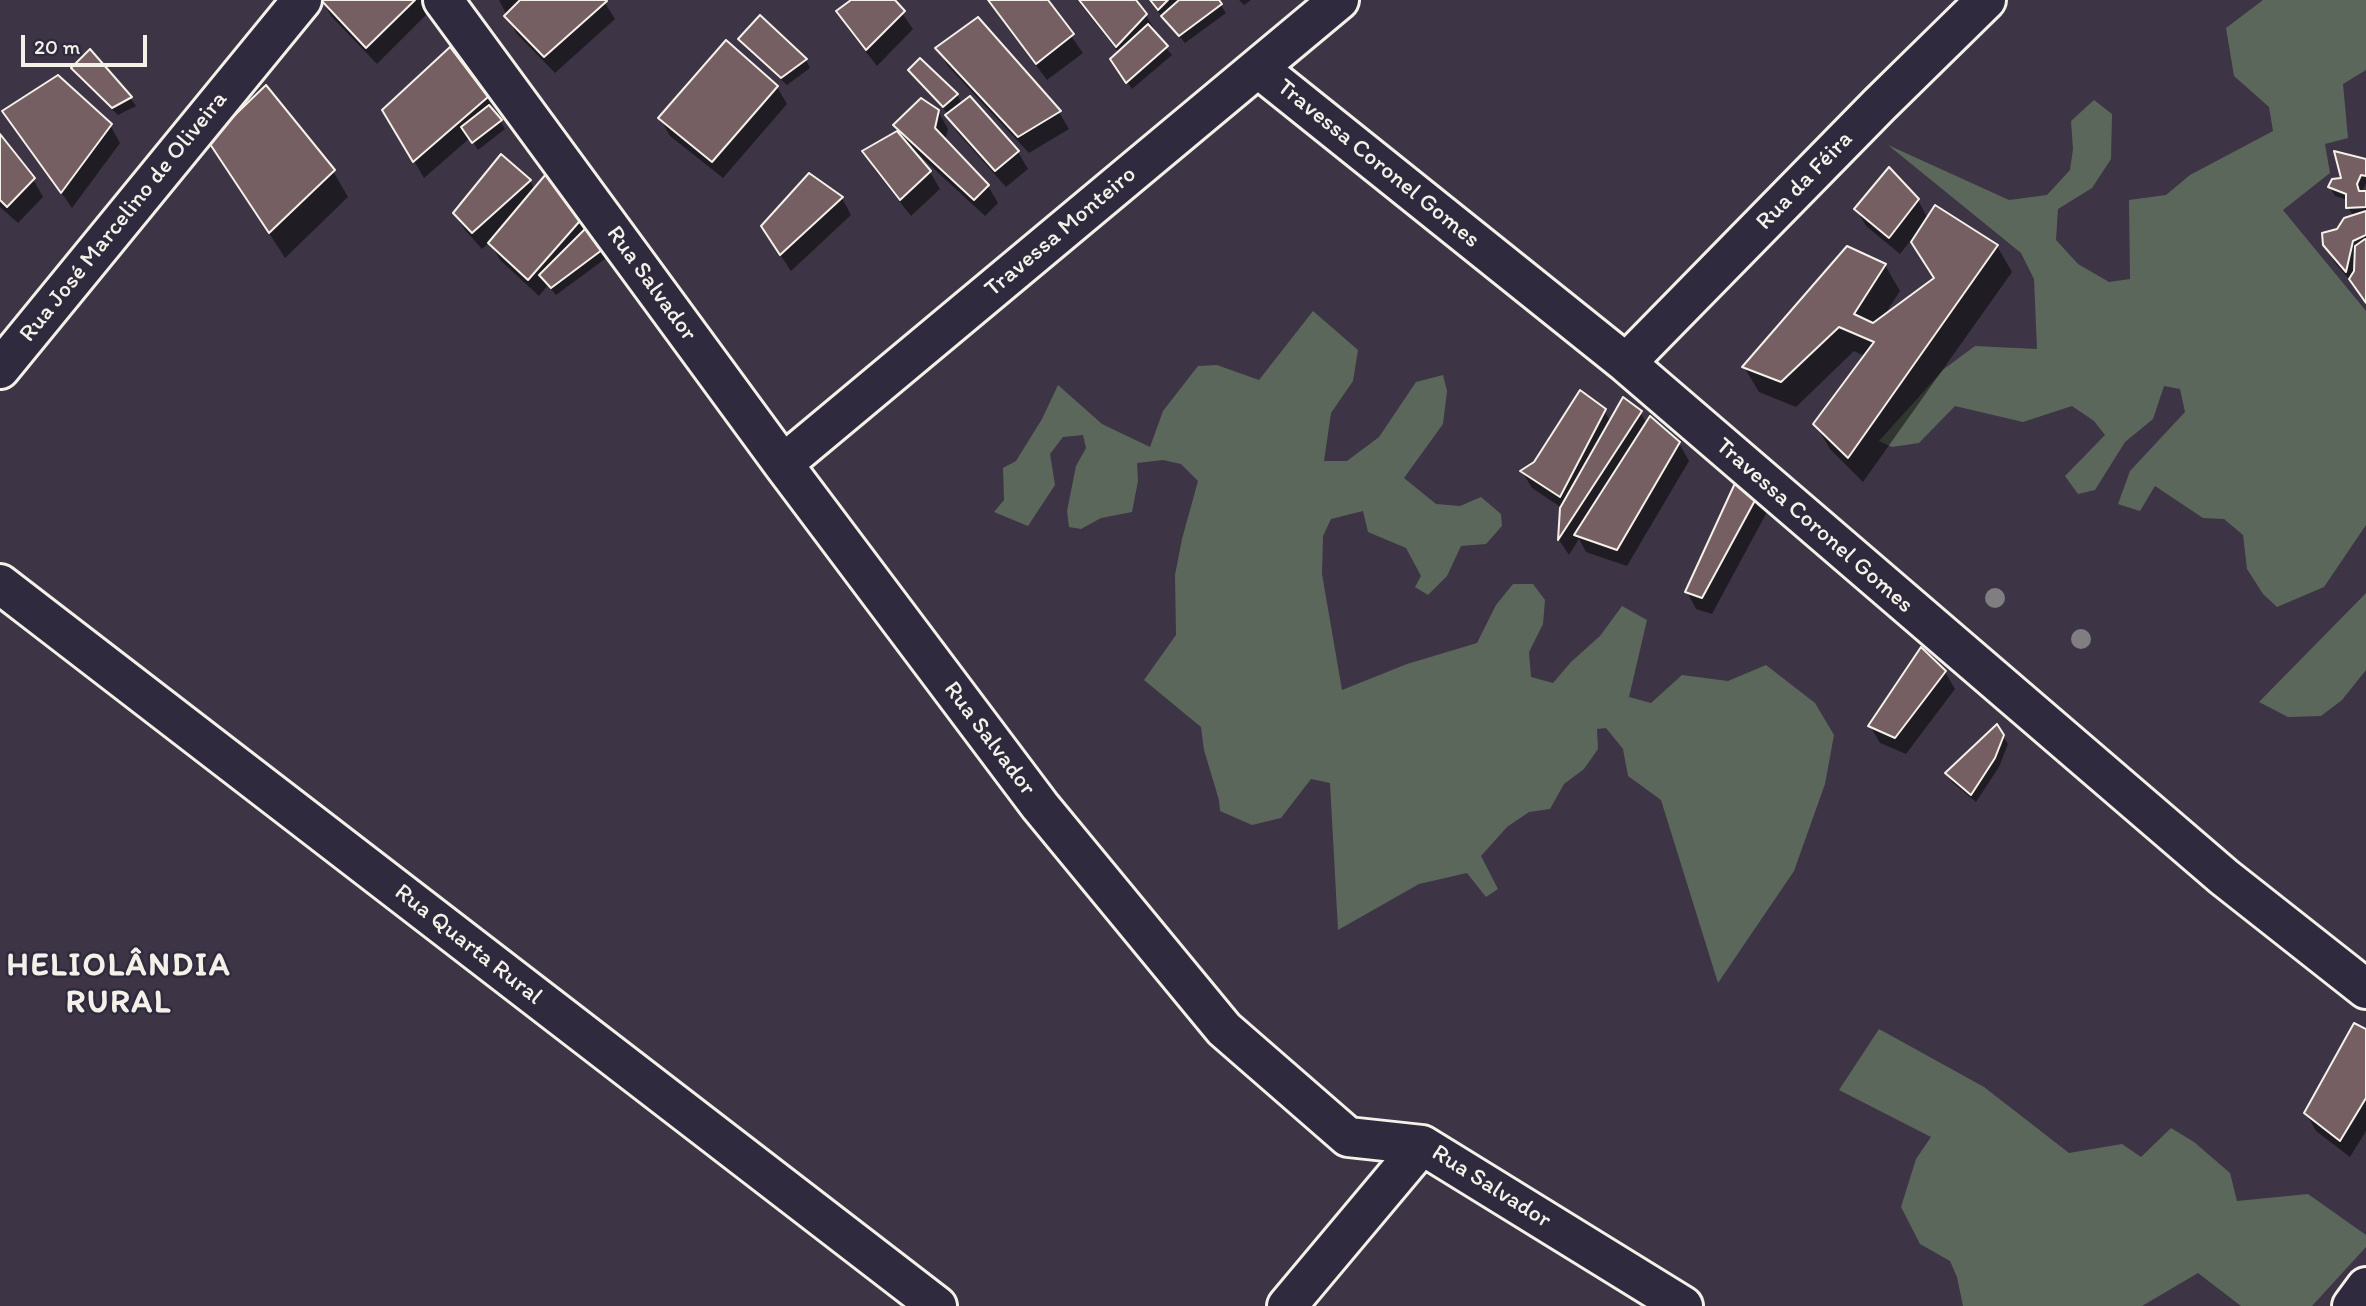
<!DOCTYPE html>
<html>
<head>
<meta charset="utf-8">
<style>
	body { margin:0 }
	#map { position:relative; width:2366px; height:1306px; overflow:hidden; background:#3d3545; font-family:Itim,sans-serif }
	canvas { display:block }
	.scale { position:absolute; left:21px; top:35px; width:126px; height:32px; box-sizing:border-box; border:4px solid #f4f1e8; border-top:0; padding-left:9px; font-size:21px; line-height:24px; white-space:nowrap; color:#f4f1e8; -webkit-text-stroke:5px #2f2a3d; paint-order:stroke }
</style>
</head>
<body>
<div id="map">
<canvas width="2366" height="1306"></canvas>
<div class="scale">20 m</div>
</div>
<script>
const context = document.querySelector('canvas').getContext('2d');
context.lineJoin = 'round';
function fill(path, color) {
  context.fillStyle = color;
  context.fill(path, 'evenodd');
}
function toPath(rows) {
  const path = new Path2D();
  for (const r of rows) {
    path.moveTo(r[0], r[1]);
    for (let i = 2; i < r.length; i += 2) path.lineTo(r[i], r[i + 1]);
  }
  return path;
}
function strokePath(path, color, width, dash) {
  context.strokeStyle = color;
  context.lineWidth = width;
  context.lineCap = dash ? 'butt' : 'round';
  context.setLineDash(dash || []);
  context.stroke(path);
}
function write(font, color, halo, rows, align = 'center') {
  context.font = font + ' Itim,sans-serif';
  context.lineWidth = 5;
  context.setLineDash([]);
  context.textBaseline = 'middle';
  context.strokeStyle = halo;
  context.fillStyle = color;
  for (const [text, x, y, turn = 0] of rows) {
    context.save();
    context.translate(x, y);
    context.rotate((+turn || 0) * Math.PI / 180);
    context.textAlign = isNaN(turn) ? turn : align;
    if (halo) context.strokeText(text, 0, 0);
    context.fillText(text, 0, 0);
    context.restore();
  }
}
fill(toPath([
	[2263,0,2366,0,2366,70,2343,84,2348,138,2325,144,2330,173,2283,210,2366,311,2366,525,2324,587,2277,607,2263,594,2247,569,2243,535,2224,519,2203,518,2155,486,2140,511,2118,504,2130,471,2185,412,2180,389,2164,386,2153,419,2125,442,2095,490,2078,494,2065,476,2105,435,2094,421,2072,406,2023,422,1955,406,1919,443,1892,447,1879,441,1944,369,1975,346,2037,349,2034,279,2021,253,1888,145,2009,200,2047,195,2070,170,2073,149,2071,121,2094,100,2112,114,2111,159,2092,188,2058,209,2056,240,2078,264,2109,282,2130,279,2129,200,2166,195,2190,175,2273,131,2269,107,2234,76,2226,28],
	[1313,311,1358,350,1353,381,1331,413,1324,461,1347,461,1379,437,1416,382,1443,375,1447,391,1443,424,1404,478,1436,504,1460,506,1481,497,1501,514,1502,526,1486,544,1461,546,1447,576,1428,595,1415,587,1421,576,1406,548,1368,532,1363,511,1331,519,1323,536,1322,574,1342,690,1407,664,1477,643,1496,605,1513,584,1533,584,1545,600,1543,624,1529,652,1531,677,1553,683,1571,662,1600,636,1622,606,1647,620,1629,697,1651,703,1682,675,1728,681,1766,665,1815,703,1834,735,1825,784,1794,871,1718,983,1661,800,1628,776,1623,749,1606,728,1597,729,1598,749,1584,769,1564,784,1550,809,1529,812,1507,827,1481,856,1498,889,1486,897,1467,873,1419,884,1338,930,1330,783,1311,779,1281,818,1252,825,1220,811,1219,800,1204,750,1201,727,1144,680,1176,635,1175,575,1182,539,1198,481,1181,464,1163,460,1137,463,1138,481,1132,512,1101,518,1081,529,1069,527,1067,511,1076,466,1086,448,1083,435,1063,437,1050,454,1055,485,1028,526,994,512,1004,500,1003,468,1016,461,1042,419,1058,385,1102,424,1150,447,1163,411,1198,366,1217,365,1259,380],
	[2366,593,2366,670,2342,700,2321,716,2288,717,2259,702],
	[1879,1029,1984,1087,2069,1153,2122,1144,2141,1157,2171,1128,2194,1142,2230,1173,2237,1201,2308,1194,2366,1235,2366,1247,2312,1306,2241,1306,2198,1273,2142,1306,1963,1306,1957,1277,1950,1261,1920,1244,1901,1207,1916,1159,1931,1137,1839,1090]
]), '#5c675b');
fill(toPath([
	[322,0,427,0,432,9,377,64,331,16],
	[499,0,603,0,615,19,555,73,516,33],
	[854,0,893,0,913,29,877,66,848,29,839,12],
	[987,0,1046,0,1083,53,1047,80],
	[1077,0,1134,0,1146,15,1156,32,1154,34,1172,55,1132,89,1117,67,1119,53],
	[1148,0,1217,0,1226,13,1185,43],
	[1239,0,1251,0,1244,5],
	[740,39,806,60,810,68,787,85,745,47],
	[938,48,1059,112,1069,129,1029,153,947,65],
	[90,51,131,99,136,106,118,115,78,77,73,68],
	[910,70,957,95,962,104,1018,152,1028,169,1006,187,957,132,948,114,915,78],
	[777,87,787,104,723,178,670,136,660,118],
	[487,98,505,129,478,150,470,138,424,178,384,110],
	[4,111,110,125,120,143,72,208],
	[938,111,948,129,945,141,988,186,998,203,985,216,918,154,916,156,930,172,940,189,911,216,874,169,865,152,899,132,895,125],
	[0,137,33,179,43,197,18,223,0,207],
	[210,141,333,171,348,197,285,258],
	[501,157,530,181,535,190,546,177,613,253,556,295,548,285,539,296,500,260,490,242,482,249,465,230,455,213],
	[2366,161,2366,183,2361,193,2366,193,2366,304,2354,285,2335,263,2325,245,2354,217,2348,207,2348,200,2335,196,2330,187],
	[842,198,851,215,791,271,773,244],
	[1918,200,1928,219,1997,246,2012,272,1863,482,1830,449,1815,424,1866,357,1854,351,1796,407,1759,392,1744,367,1885,265,1900,291,1882,319,1935,280,1911,240,1900,254,1866,226,1856,209],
	[1604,411,1611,422,1640,412,1647,424,1679,443,1689,461,1627,566,1586,552,1579,539,1569,555,1559,540,1562,508,1532,488,1522,471],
	[1757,494,1767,512,1712,614,1696,609,1687,592],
	[1945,672,1955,689,1906,754,1880,743,1870,726],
	[2003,736,2008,744,1999,767,1976,802,1952,782,1947,774],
	[2366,1031,2366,1131,2350,1157,2316,1131,2306,1113]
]), '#0007');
const building = toPath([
	[321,0,415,0,366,48,321,0],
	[520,0,606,0,607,1,544,57,504,16,520,0],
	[851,0,895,0,905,11,866,50,836,11,851,0],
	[988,0,1048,0,1074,34,1036,64,988,0],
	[1079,0,1136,0,1147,14,1116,47,1079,0],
	[1150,0,1168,0,1158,10,1150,0],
	[1179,0,1219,0,1222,4,1179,36,1161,16,1179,0],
	[760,15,807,59,781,78,738,39,760,15],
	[978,17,1061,111,1018,137,935,48,978,17],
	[1148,24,1168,46,1126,83,1110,59,1148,24],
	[726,40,778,86,712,162,658,118,726,40],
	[450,47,488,97,413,162,382,110,450,47],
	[90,49,132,97,112,108,71,68,90,49],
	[920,58,958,94,943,107,908,70,920,58],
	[58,75,112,124,61,193,2,111,58,75],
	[266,85,335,170,269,233,208,141,266,85],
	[970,96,1019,151,995,171,945,115,970,96],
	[921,98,939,110,935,128,989,185,974,200,893,125,921,98],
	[489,105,502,120,472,143,461,127,489,105],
	[897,131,931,171,900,200,862,151,897,131],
	[0,134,35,178,7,207,0,200,0,134],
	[2334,151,2366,159,2366,176,2361,175,2357,184,2359,191,2366,191,2366,207,2346,208,2346,194,2328,187,2332,179,2341,178,2334,151],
	[501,154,531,180,472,233,453,213,501,154],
	[1889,167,1919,199,1889,238,1854,209,1889,167],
	[809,173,843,197,780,255,761,226,809,173],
	[546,174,586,214,528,280,488,243,546,174],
	[1935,205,1998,245,1848,458,1813,424,1874,342,1839,327,1781,382,1742,367,1847,246,1886,264,1854,314,1873,323,1934,278,1911,242,1935,205],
	[2366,211,2366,235,2353,241,2346,272,2323,245,2322,233,2337,229,2344,218,2366,211],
	[594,220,610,244,551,288,539,275,594,220],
	[2365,239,2366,239,2366,303,2349,279,2354,271,2355,246,2365,239],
	[1580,390,1606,409,1560,497,1520,471,1534,462,1580,390],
	[1623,397,1642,411,1558,540,1560,508,1623,397],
	[1650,416,1680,442,1617,550,1574,535,1650,416],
	[1736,481,1759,493,1702,598,1685,592,1736,481],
	[1921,647,1946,671,1895,738,1868,726,1921,647],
	[1997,724,2004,735,1995,758,1971,795,1945,773,1997,724],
	[2354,1023,2366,1029,2366,1098,2340,1141,2304,1113,2354,1023]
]);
fill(building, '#755f63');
strokePath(building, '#f4f1e8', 2);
const street = toPath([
	[443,0,783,464,1040,806,1224,1029,1348,1137,1422,1145,1683,1306],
	[1258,68,1626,363,2224,877,2366,989],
	[1626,363,1879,105,1986,0],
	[783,464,1339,0],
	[0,584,937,1306],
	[1287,1306,1422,1145],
	[2352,1306,2366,1287]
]);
const secondary = toPath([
	[0,369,302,0]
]);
strokePath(street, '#f4f1e8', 44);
strokePath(secondary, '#f4f1e8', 44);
strokePath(street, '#2f2a3d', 38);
strokePath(secondary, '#2f2a3d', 38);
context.fillStyle = '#807e80';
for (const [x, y] of [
	[1995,598],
	[2081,639]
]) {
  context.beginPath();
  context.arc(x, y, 10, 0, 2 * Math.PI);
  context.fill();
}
write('24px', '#f4f1e8', '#2f2a3d', [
	["Travessa Coronel Gomes",1378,164,39],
	["Rua da Féira",1805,181,-46],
	["Rua José Marcelino de Oliveira",124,217,-51],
	["Travessa Monteiro",1061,232,-40],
	["Rua Salvador",651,284,54],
	["Travessa Coronel Gomes",1814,526,41],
	["Rua Salvador",989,739,53],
	["Rua Quarta Rural",468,945,38],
	["Rua Salvador",1491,1187,32]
]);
context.letterSpacing = '2px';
write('bold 32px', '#f4f1e8', '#2f2a3d', [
	["HELIOLÂNDIA",119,967],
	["RURAL",119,1004]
]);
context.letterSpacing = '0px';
</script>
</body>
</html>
